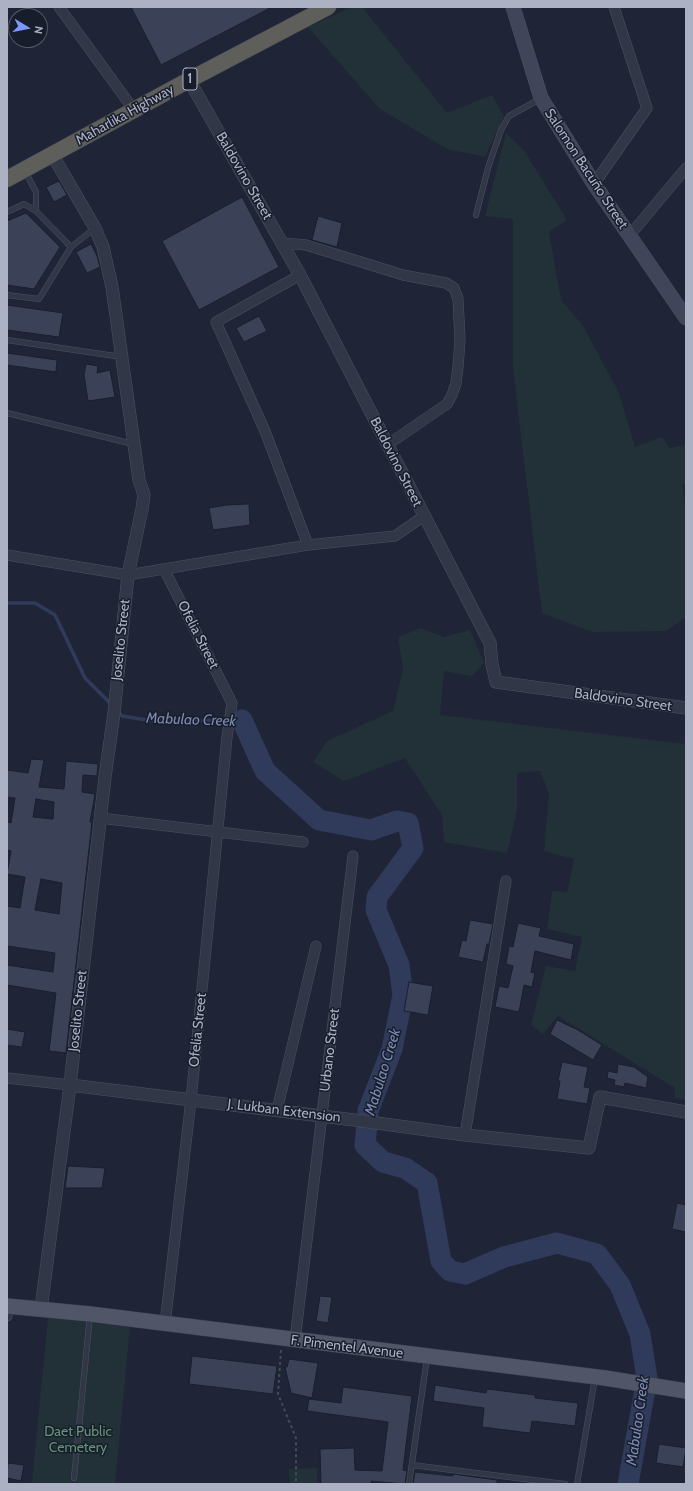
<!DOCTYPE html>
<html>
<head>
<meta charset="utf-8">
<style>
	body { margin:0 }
	#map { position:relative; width:693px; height:1491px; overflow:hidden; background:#1f2536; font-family:Cabin,sans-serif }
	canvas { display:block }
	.frame { position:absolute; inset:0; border:8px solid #acb1c4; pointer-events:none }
	.north { position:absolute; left:8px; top:8px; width:40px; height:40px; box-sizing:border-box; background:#181d2b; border:1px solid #535868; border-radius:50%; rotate:100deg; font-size:11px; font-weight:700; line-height:16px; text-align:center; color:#acb1c4 }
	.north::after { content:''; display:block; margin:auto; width:14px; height:18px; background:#7c97fa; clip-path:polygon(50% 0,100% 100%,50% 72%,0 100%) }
</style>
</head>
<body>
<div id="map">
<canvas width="693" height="1491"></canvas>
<div class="frame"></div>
<div class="north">N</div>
</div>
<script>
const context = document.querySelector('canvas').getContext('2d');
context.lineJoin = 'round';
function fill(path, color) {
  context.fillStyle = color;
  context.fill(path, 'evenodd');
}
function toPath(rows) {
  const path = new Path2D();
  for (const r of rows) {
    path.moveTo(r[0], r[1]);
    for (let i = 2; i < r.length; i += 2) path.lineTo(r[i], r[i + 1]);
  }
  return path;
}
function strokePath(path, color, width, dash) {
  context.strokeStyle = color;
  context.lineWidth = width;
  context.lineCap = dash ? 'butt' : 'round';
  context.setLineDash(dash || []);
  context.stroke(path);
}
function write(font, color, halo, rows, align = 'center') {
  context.font = font + ' Cabin,sans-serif';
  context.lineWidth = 3;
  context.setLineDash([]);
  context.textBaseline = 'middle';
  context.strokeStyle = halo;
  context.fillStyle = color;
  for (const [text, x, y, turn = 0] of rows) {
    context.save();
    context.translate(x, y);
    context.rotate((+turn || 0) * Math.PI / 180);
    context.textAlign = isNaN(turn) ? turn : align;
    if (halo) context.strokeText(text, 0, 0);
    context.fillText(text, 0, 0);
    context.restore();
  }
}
fill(toPath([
	[352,7,362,7,447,113,492,95,504,116,485,157,447,149,380,109,308,27],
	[506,133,525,152,567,220,549,232,561,300,583,326,619,393,635,447,662,437,670,448,686,445,686,484,682,484,686,515,686,617,666,631,592,632,542,613,513,368,513,219,485,216],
	[421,628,444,637,470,630,484,663,472,676,444,671,440,715,686,744,686,1100,674,1098,675,1088,558,1016,543,1034,531,1025,546,966,575,971,582,937,547,929,552,891,567,892,574,859,544,851,549,794,540,771,517,773,517,811,507,853,444,842,442,815,405,758,344,781,313,762,327,741,393,711,403,669,398,637],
	[48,1318,130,1327,115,1484,53,1484,32,1482],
	[317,1468,317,1484,290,1484,289,1469]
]), '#213137');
strokePath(toPath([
	[7,603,35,603,55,615,85,678,112,705],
	[117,711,122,716,153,721,242,720]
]), '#303b5c', 3.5);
strokePath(toPath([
	[242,720,265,771,319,820,371,830,397,821,408,823,413,848,377,897,376,910,399,965,403,995,392,1049,368,1111,365,1145,383,1162,405,1168,427,1183,441,1261,450,1271,465,1274,504,1257,557,1243,597,1254,620,1285,640,1334,647,1378,628,1484]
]), '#303b5c', 21);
const building = toPath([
	[131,7,272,7,161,65,131,7],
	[59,181,67,195,54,202,46,187,59,181],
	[242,197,279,267,199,310,162,241,242,197],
	[26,213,60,247,34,289,7,285,7,221,26,213],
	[318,216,342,223,337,247,312,240,318,216],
	[91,244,97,256,100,267,87,273,76,252,91,244],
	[7,305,63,313,59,337,7,330,7,305],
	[259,316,267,331,244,342,236,328,259,316],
	[7,353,57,360,56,372,7,365,7,353],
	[86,364,98,366,97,373,110,370,115,397,88,401,84,375,86,364],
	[249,504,250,525,213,530,209,508,227,505,249,504],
	[31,759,44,760,39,787,52,788,64,789,66,761,98,764,97,776,83,775,82,792,95,794,90,822,92,822,66,1053,49,1051,56,993,7,985,7,965,53,972,55,953,7,946,7,906,20,908,25,877,7,874,11,851,7,850,7,822,11,823,15,798,7,797,7,770,28,773,31,759],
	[36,799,54,802,53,819,33,817,36,799],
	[41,879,62,883,59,914,35,910,41,879],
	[470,920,493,924,489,944,487,944,483,962,458,957,462,940,466,941,470,920],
	[518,923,541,928,539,936,574,944,571,960,535,951,531,972,535,973,532,987,524,985,519,1012,495,1007,499,986,508,988,513,966,506,964,509,946,513,947,518,923],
	[409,982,433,986,428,1015,404,1011,409,982],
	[557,1020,578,1030,602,1045,593,1060,550,1034,557,1020],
	[7,1029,25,1032,22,1047,7,1045,7,1029],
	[562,1062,588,1067,584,1087,590,1088,587,1104,557,1099,560,1081,558,1081,562,1062],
	[618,1064,634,1067,648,1077,646,1088,625,1083,624,1087,614,1085,615,1080,607,1078,608,1071,617,1073,618,1064],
	[68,1166,105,1168,102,1188,65,1188,68,1166],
	[677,1203,686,1205,686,1232,672,1229,677,1203],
	[320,1296,332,1297,328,1323,316,1321,320,1296],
	[192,1356,277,1366,273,1394,189,1384,192,1356],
	[289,1359,318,1363,312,1398,291,1393,285,1367,287,1367,289,1359],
	[435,1385,486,1393,487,1389,535,1395,535,1398,578,1403,575,1426,532,1421,530,1433,482,1427,484,1408,433,1401,435,1385],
	[343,1387,412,1396,403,1470,407,1471,405,1484,371,1481,371,1484,321,1484,320,1449,354,1448,355,1470,382,1471,388,1422,307,1411,309,1399,341,1403,343,1387],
	[659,1444,686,1448,683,1467,656,1463,659,1444],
	[8,1463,24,1465,21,1481,7,1478,8,1463],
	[415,1472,453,1476,453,1474,497,1480,497,1484,413,1484,415,1472]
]);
fill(building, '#3b4257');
strokePath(building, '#1a1f2d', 1);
const service = toPath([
	[25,171,36,192,36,211],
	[7,212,24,204,36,211,71,247],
	[476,215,488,168,501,130,509,116,540,99],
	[7,295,39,299,71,247,95,228],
	[7,340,122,357],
	[7,413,133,444],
	[412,1465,565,1484],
	[74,1478,90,1315],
	[409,1484,427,1358],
	[577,1484,595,1378]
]);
const minor = toPath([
	[59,7,134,110],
	[594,184,647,108,614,7],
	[630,235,686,168],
	[282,243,306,245,403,275,446,283,454,288,458,299,460,340,458,367,456,383,452,395,447,404,387,445],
	[300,275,216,322,265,431,308,545],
	[7,555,128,575,308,545,395,536,424,516],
	[164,569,232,703,227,737,191,1100,165,1324],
	[100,818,303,842],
	[7,1078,70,1085],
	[277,1110,316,946],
	[465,1135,506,881],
	[7,1316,8,1306],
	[295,1340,353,856]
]);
const tertiary = toPath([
	[189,80,300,275,490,643,492,664,496,682,686,708],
	[70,1085,362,1121,465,1135,589,1148,600,1097,686,1112],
	[41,1309,70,1085,105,777,114,713,128,575,142,509,144,495,139,480,112,287,103,247,95,228,52,154]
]);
const secondary = toPath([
	[513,7,541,98,594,184,686,318]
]);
const primary = toPath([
	[7,1306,90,1314,605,1378,686,1391]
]);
const trunk = toPath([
	[7,179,189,80,328,7]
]);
strokePath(service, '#4d5262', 6);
strokePath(minor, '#4d5262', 11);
strokePath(tertiary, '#4d5262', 13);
strokePath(secondary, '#4d5262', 15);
strokePath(primary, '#3c4150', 16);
strokePath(trunk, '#3a3f4e', 17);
strokePath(toPath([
	[281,1350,278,1394,296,1438,296,1484]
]), '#3e4e55', 2, [3, 3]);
strokePath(service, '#323747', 5);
strokePath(minor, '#323747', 10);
strokePath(tertiary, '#323747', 12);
strokePath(secondary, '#40455a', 14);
strokePath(primary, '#505667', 15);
strokePath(trunk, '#5e5e5b', 16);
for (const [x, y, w] of [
	[190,79,14]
]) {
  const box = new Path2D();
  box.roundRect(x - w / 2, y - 11, w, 22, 3);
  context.fillStyle = '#181d2b';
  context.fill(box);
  strokePath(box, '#acb1c4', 1);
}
write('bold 13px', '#acb1c4', null, [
	["1",190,79]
]);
write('14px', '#acb1c4', '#181d2b', [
	["Maharlika Highway",125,115,-29],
	["Salomon Bacuño Street",586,169,57],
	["Baldovino Street",244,176,60],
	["Baldovino Street",396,462,63],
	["Ofelia Street",198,635,63],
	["Joselito Street",121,640,-84],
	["Baldovino Street",623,700,8],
	["Joselito Street",78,1011,-84],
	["Ofelia Street",198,1030,-84],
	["Urbano Street",330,1050,-83],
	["J. Lukban Extension",284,1111,7],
	["F. Pimentel Avenue",347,1347,7]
]);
write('14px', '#649477', '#181d2b', [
	["Daet Public",78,1432],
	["Cemetery",78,1448]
]);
write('italic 15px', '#7b8ab2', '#181d2b', [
	["Mabulao Creek",191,720,2],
	["Mabulao Creek",383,1072,-73],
	["Mabulao Creek",638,1421,-82]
]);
</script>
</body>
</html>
